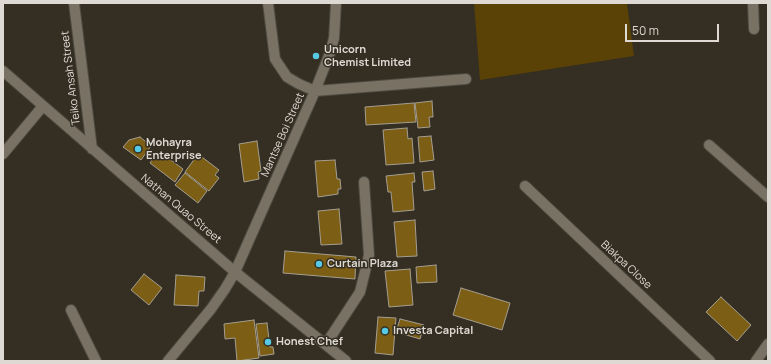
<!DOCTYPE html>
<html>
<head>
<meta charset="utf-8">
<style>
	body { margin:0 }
	#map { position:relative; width:771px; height:364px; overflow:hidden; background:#342e23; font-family:Manrope,sans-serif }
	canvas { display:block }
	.frame { position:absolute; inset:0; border:4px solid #dedad3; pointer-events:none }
	.scale { position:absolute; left:625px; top:24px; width:94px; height:18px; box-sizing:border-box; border:2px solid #dedad3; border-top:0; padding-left:5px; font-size:12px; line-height:14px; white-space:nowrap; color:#dedad3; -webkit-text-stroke:3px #342e23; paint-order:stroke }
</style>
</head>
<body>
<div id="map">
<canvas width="771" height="364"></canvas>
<div class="frame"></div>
<div class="scale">50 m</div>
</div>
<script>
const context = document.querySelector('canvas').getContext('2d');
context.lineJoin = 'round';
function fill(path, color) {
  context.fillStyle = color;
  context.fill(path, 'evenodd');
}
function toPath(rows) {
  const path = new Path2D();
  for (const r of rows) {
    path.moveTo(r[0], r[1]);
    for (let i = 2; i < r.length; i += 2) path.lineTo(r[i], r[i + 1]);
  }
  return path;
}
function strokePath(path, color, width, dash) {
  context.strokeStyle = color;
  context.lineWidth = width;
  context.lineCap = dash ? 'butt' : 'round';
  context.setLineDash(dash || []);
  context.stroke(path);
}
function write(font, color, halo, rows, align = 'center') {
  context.font = font + ' Manrope,sans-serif';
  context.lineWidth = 3;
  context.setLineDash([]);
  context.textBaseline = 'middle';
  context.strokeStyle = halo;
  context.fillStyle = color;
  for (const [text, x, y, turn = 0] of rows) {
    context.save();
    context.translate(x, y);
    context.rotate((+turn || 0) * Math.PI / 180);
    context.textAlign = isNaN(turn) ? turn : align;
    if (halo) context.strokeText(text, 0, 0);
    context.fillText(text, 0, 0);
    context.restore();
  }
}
fill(toPath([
	[474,3,627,3,634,56,480,80]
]), '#5a4206');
const building = toPath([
	[432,101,433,117,429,117,430,127,418,128,415,103,432,101],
	[414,103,416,122,366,125,365,107,414,103],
	[407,128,408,139,412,138,414,163,386,165,383,130,407,128],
	[431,136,434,160,420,162,418,137,431,136],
	[140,137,151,146,141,160,123,147,129,140,140,137],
	[257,141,261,171,258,172,259,179,244,182,239,144,257,141],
	[198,154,219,170,215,175,219,178,209,191,185,172,198,154],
	[164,155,183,169,175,182,150,163,154,157,164,155],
	[335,160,337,179,340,179,341,189,338,189,338,194,318,197,315,161,335,160],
	[433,171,435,189,424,191,422,172,433,171],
	[185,173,207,191,198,203,175,185,185,173],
	[414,173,415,182,412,182,414,210,393,212,391,192,388,192,386,176,414,173],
	[339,209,342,244,321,245,318,211,339,209],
	[415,220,417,256,397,257,394,222,415,220],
	[285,251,356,257,355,279,283,273,285,251],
	[436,265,437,282,417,283,416,267,436,265],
	[410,269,413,305,389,307,385,271,410,269],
	[144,274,162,288,149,305,131,290,144,274],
	[176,275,205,277,204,291,199,291,198,306,174,305,176,275],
	[461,288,510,303,502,330,453,315,461,288],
	[721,297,751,325,737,341,706,312,721,297],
	[378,317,396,318,393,355,375,353,378,317],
	[400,319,424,325,420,339,396,332,400,319],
	[254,320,259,358,237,361,235,338,225,339,224,324,254,320],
	[267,323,270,347,273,347,274,354,260,356,256,324,267,323]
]);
fill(building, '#7d5e15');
strokePath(building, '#a59e90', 1);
const minor = toPath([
	[74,3,92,149],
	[268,3,275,59,287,77,299,84,315,91,466,79],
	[753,3,754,29],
	[3,71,235,272,346,361],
	[709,145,768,197],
	[3,154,43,106],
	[525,186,710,361],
	[71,310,96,361],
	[326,344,360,292,369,255,364,182],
	[168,361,211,309,225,289,235,272,315,91,330,53,334,38,336,3],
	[756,361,768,344]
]);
strokePath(minor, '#4e493f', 12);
strokePath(minor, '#787164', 10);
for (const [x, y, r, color] of [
	[316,56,4,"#57c9e2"],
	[138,149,4,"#57c9e2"],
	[319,264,4,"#57c9e2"],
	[385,331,4,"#57c9e2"],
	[268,342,4,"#57c9e2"]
]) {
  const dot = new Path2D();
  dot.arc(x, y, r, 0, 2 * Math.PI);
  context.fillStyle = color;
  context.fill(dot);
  strokePath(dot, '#342e23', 1.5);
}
write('bold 11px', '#dedad3', '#342e23', [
	["Unicorn",324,50],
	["Chemist Limited",324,63],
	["Mohayra",146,143],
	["Enterprise",146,156],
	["Curtain Plaza",327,264],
	["Investa Capital",393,331],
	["Honest Chef",276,342]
], 'left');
write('11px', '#dedad3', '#342e23', [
	["Teiko Ansah Street",71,78,-97],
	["Mantse Boi Street",283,135,-66],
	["Nathan Quao Street",181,209,40],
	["Biakpa Close",626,265,43]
]);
</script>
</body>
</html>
